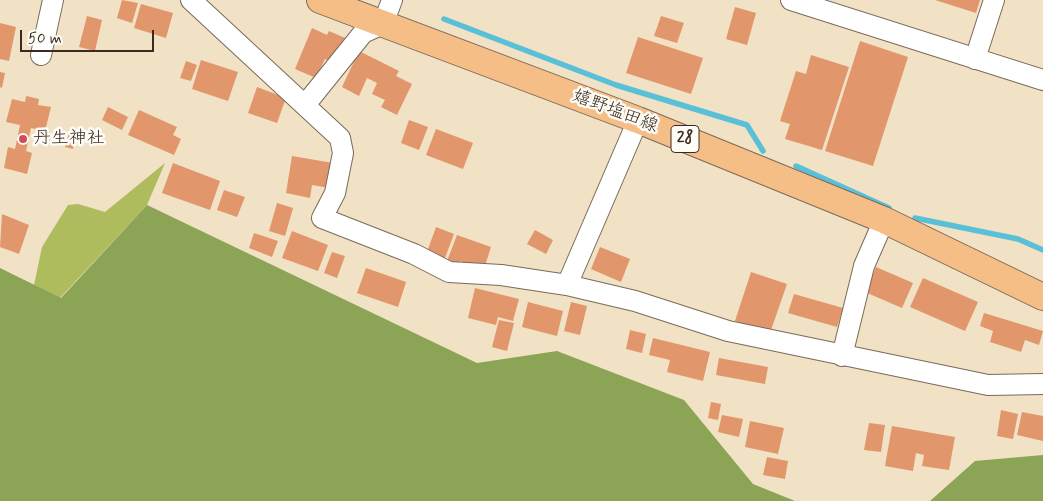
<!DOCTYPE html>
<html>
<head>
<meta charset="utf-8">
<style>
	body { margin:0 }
	#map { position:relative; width:1043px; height:501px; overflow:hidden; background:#f1e2c5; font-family:Mynerve,sans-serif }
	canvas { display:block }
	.scale { position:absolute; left:20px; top:30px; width:134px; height:22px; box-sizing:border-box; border:2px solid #3b2a1e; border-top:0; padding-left:6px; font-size:15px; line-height:18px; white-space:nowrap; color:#3b2a1e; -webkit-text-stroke:4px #fdfcf7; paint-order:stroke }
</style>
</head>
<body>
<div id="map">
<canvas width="1043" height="501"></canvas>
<div class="scale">50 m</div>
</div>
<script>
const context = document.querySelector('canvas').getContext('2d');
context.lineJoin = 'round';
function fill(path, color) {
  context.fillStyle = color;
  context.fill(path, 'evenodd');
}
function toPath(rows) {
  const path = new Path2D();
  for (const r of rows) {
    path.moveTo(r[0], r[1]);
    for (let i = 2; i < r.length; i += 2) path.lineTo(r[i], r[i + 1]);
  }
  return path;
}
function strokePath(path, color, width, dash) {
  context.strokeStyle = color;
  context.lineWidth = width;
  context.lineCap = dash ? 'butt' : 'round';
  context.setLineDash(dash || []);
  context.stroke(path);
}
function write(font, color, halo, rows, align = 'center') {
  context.font = font + ' Mynerve,"Klee One",sans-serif';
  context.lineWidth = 5;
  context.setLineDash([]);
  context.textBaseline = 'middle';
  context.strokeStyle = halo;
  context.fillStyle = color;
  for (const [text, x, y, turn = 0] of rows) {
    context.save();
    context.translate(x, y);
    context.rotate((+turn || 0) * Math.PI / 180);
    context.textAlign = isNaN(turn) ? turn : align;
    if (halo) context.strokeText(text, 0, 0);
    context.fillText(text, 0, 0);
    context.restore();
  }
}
fill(toPath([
	[165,163,147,205,60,298,34,285,42,247,68,205,78,204,105,212]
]), '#afbc5e');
fill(toPath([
	[147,205,477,363,557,351,684,400,753,484,795,501,0,501,0,268,61,298],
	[1043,455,1043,501,930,501,975,461]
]), '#8ba455');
strokePath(toPath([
	[444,19,616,85,747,125,763,151],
	[796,166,889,208],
	[915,218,1018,239,1043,250]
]), '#5ac0d7', 5.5);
fill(toPath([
	[122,0,138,3,132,23,117,18],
	[935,0,980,0,976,13],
	[141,4,173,13,166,38,134,28],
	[735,7,756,13,747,45,726,39],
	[87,16,102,20,95,51,79,47],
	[661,16,684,23,677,43,654,36],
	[0,23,16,27,9,61,0,59],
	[312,28,327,35,329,31,345,38,334,63,325,59,316,78,295,69],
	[638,37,703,58,691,94,626,73],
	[860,41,908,57,873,166,825,151],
	[359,51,399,71,396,76,412,84,397,115,381,107,385,100,372,94,377,83,367,78,359,96,342,87],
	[811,55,849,67,822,150,785,139,790,124,780,121,796,71,806,74],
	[201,60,238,72,228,101,192,89],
	[186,61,197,65,191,81,180,78],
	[0,72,5,73,2,88,0,87],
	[257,87,286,98,277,123,248,113],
	[26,96,39,99,38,105,51,107,45,131,31,128,26,151,32,153,27,174,4,168,8,147,15,149,20,125,6,122,12,99,25,102],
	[108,107,128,117,122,130,102,120],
	[139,110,177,127,173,135,181,139,174,155,128,135],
	[409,120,428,127,419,150,401,143],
	[436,129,473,143,463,169,426,155],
	[69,133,76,135,73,149,65,147],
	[292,156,333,163,329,188,312,185,310,198,286,193],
	[173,163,220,181,210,210,162,193],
	[224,190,245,197,237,217,217,210],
	[277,203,293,208,285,236,269,231],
	[2,214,29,225,19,254,0,247],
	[436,227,454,234,445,258,427,252],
	[535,230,553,240,546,254,527,244],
	[292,231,328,245,318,271,282,258],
	[254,233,278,241,272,257,249,248],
	[457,235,491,247,484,269,460,261,459,265,447,261],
	[600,247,630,259,621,282,591,269],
	[332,252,345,256,337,278,324,273],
	[876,267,913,283,902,308,865,292],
	[366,268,406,282,398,307,357,293],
	[751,272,787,284,770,333,735,321],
	[923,278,978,302,965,331,910,307],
	[475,288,519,299,513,321,498,317,496,325,468,318],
	[794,294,843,308,837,327,788,313],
	[528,302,563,311,557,336,522,327],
	[571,302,587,306,580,335,564,331],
	[984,313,1043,331,1039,345,1025,340,1021,352,990,342,993,331,980,326],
	[499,320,514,323,507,351,492,347],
	[630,330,646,334,642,353,626,349],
	[653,338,710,352,703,381,667,372,670,360,649,355],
	[719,358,768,367,765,384,716,375],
	[711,402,721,404,718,420,708,418],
	[1001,410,1018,414,1013,439,997,436],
	[1022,412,1043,416,1043,441,1017,435],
	[722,415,743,419,739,437,718,432],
	[750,421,784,428,778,454,745,447],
	[869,423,885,425,881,452,864,450],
	[892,426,955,437,949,470,922,466,924,455,916,453,913,471,885,466],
	[767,457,788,461,785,479,763,475]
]), '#e1966b');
const minor = toPath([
	[191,0,340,138,343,153,335,193,322,218,414,254,449,272,501,275,567,285,635,301,728,331,988,385,1043,384],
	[791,0,1043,80],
	[41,55,53,0],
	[975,59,994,0],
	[305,105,363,33,383,24,392,0],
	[567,285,638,120],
	[842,356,864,266,884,220]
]);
const major = toPath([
	[320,0,638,120,884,220,1043,297]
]);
strokePath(minor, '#7b6a58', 22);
strokePath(major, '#7b6a58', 28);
strokePath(minor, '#fff', 20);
strokePath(major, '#f6be87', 26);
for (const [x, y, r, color] of [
	[23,139,5,"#d1495b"]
]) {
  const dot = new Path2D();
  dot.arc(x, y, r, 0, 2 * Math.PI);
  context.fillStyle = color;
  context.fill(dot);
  strokePath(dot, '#fdfcf7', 2);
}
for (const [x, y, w] of [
	[685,139,28]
]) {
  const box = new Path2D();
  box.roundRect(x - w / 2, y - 13.5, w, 27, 4);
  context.fillStyle = '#fdfcf7';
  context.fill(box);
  strokePath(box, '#3b2a1e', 1);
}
write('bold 16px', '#3b2a1e', null, [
	["28",685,139]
]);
write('18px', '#3b2a1e', '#fdfcf7', [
	["嬉野塩田線",615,112,21]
]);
write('18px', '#3b2a1e', '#fdfcf7', [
	["丹生神社",33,139]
], 'left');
</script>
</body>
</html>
